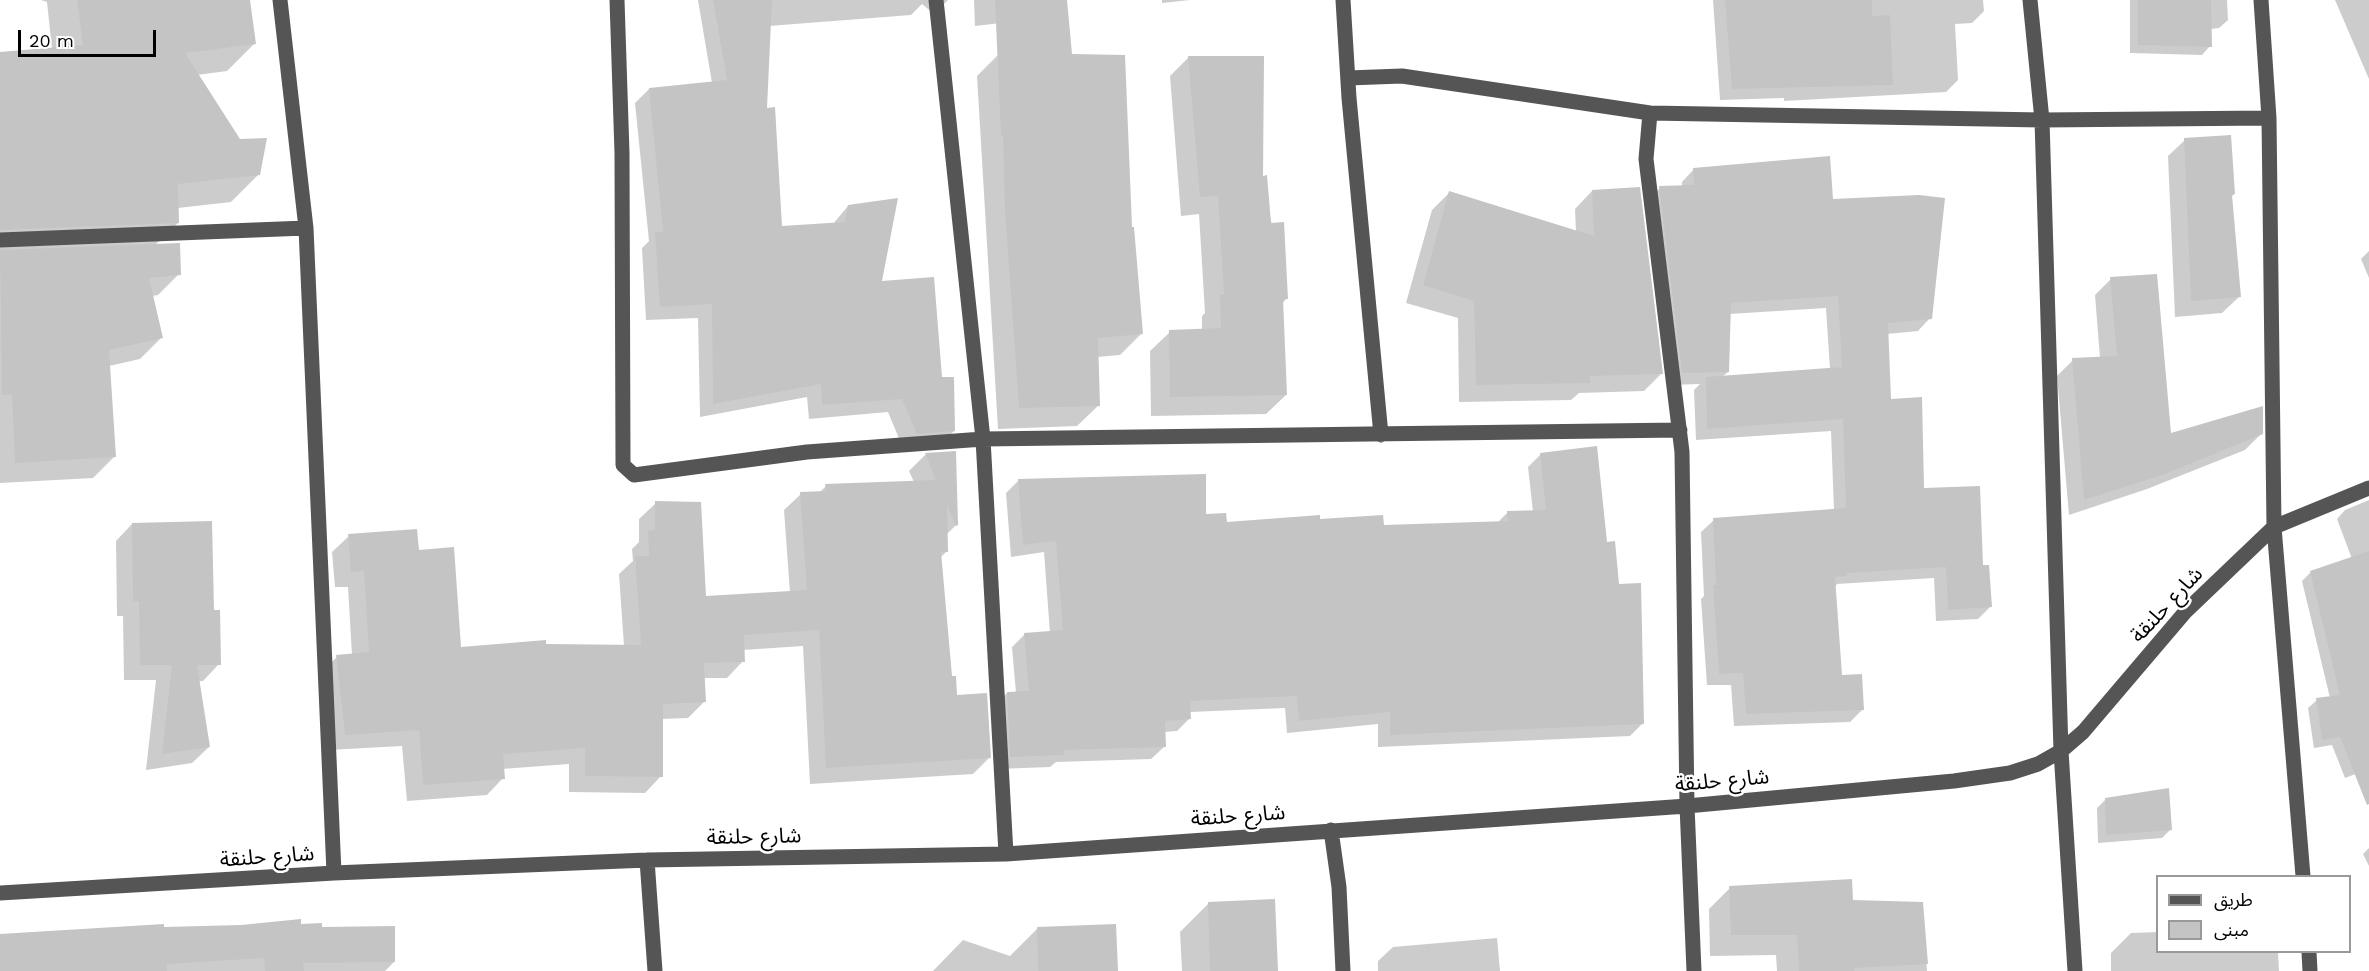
<!DOCTYPE html>
<html>
<head>
<meta charset="utf-8">
<style>
	body { margin:0 }
	#map { position:relative; width:2369px; height:971px; overflow:hidden; background:#fff; font-family:"Work Sans","Noto Sans Arabic",sans-serif }
	canvas { display:block }
	.legend { position:absolute; left:2156px; top:875px; width:195px; height:78px; box-sizing:border-box; background:#fff; border:2px solid #999; margin:0; padding:8px 10px; list-style:none; font-size:18px; color:#000 }
	.legend li { display:flex; align-items:center; gap:12px; height:30px }
	.legend b { width:30px; border:2px solid #999 }
	.scale { position:absolute; left:18px; top:30px; width:138px; height:27px; box-sizing:border-box; border:3px solid #000; border-top:0; padding-left:8px; font-size:18px; line-height:21px; white-space:nowrap; color:#000; -webkit-text-stroke:4px #fff; paint-order:stroke }
</style>
</head>
<body>
<div id="map">
<canvas width="2369" height="971"></canvas>
<ul class="legend">
<li><b style="height:8px;background:#555"></b>طريق</li>
<li><b style="height:16px;background:#c4c4c4"></b>مبنى</li>
</ul>
<div class="scale">20 m</div>
</div>
<script>
const context = document.querySelector('canvas').getContext('2d');
context.lineJoin = 'round';
function fill(path, color) {
  context.fillStyle = color;
  context.fill(path, 'evenodd');
}
function toPath(rows) {
  const path = new Path2D();
  for (const r of rows) {
    path.moveTo(r[0], r[1]);
    for (let i = 2; i < r.length; i += 2) path.lineTo(r[i], r[i + 1]);
  }
  return path;
}
function strokePath(path, color, width, dash) {
  context.strokeStyle = color;
  context.lineWidth = width;
  context.lineCap = dash ? 'butt' : 'round';
  context.setLineDash(dash || []);
  context.stroke(path);
}
function write(font, color, halo, rows, align = 'center') {
  context.font = font + ' "Work Sans","Noto Sans Arabic",sans-serif';
  context.lineWidth = 5;
  context.setLineDash([]);
  context.textBaseline = 'middle';
  context.strokeStyle = halo;
  context.fillStyle = color;
  for (const [text, x, y, turn = 0] of rows) {
    context.save();
    context.translate(x, y);
    context.rotate((+turn || 0) * Math.PI / 180);
    context.textAlign = isNaN(turn) ? turn : align;
    if (halo) context.strokeText(text, 0, 0);
    context.fillText(text, 0, 0);
    context.restore();
  }
}
fill(toPath([
	[41,0,249,0,254,44,227,71,197,75,259,174,231,202,178,208,178,223,155,245,179,274,158,295,152,296,161,338,140,359,109,366,114,457,93,478,0,483,0,54,52,49,47,2],
	[698,0,948,0,934,14,922,4,911,15,769,26,765,109,780,227,833,224,848,206,880,282,941,379,954,431,940,445,903,448,888,412,809,419,807,397,700,417,698,318,646,320,642,248,649,241,635,103,649,89,712,83],
	[974,0,1062,0,1044,18,975,26],
	[1162,0,1190,0,1162,3],
	[1713,0,1983,0,1984,11,1972,23,1955,24,1958,80,1946,92,1784,101,1784,98,1720,100],
	[2130,0,2227,0,2228,20,2219,28,2210,29,2210,46,2202,55,2130,53],
	[2335,0,2369,0,2369,79],
	[998,55,1130,229,1141,334,1120,355,1097,357,1099,405,1077,426,998,429,977,76],
	[1189,57,1262,177,1287,298,1282,304,1286,395,1266,414,1151,416,1150,351,1170,332,1202,330,1202,316,1205,313,1199,214,1181,216,1170,76],
	[2185,140,2234,194,2231,197,2239,297,2222,313,2175,317,2168,156],
	[1694,169,1831,201,1930,318,1918,331,1887,334,1889,401,1922,489,1981,567,1990,607,1978,619,1936,621,1934,578,1837,584,1835,587,1841,676,1862,710,1850,722,1734,726,1731,685,1707,685,1701,599,1704,596,1701,532,1714,520,1834,510,1831,431,1696,440,1694,390,1700,384,1670,385,1648,200,1660,188,1682,187,1682,182],
	[1826,308,1830,369,1722,377,1728,372,1729,314],
	[1592,191,1661,374,1644,391,1579,393,1571,400,1459,402,1458,318,1406,303,1432,210,1449,193,1576,232,1575,209],
	[2369,251,2369,278,2361,259],
	[2111,279,2170,435,2262,433,2245,450,2147,489,2069,515,2057,376,2073,360,2100,358,2095,295],
	[954,452,957,524,946,535,946,552,940,558,951,678,956,697,989,758,973,774,810,784,803,646,743,650,743,661,727,678,703,678,704,702,688,718,661,719,661,776,645,793,569,792,569,764,502,769,503,778,487,795,407,801,402,746,328,750,320,673,337,657,352,655,348,587,335,587,332,552,349,536,418,552,459,649,624,646,619,574,633,561,632,549,639,542,639,519,656,503,705,598,790,593,784,510,801,494,819,493,826,486,914,482,909,471,925,455],
	[1541,454,1606,543,1618,585,1643,723,1630,736,1378,747,1378,724,1287,733,1285,708,1190,712,1190,718,1177,731,1164,732,1164,747,1151,759,1056,762,1050,767,998,769,995,706,1007,693,1016,693,1012,647,1025,634,1050,633,1044,552,1011,557,1006,493,1018,481,1205,516,1225,524,1318,521,1383,526,1497,523,1508,512,1533,512,1528,467],
	[2369,500,2369,769,2345,778,2332,745,2314,748,2308,708,2317,700,2330,698,2302,581,2311,572,2352,559,2337,519,2345,510],
	[132,524,213,612,219,664,203,681,198,681,209,747,192,763,146,770,156,680,124,680,123,616,117,616,116,541],
	[2106,799,2171,829,2162,838,2098,843,2097,808],
	[2369,848,2369,866,2363,854],
	[1730,888,1851,902,1922,903,1927,971,1777,971,1776,955,1710,956,1709,909],
	[1209,903,1276,971,1182,971,1180,932],
	[300,925,321,928,394,962,385,971,0,971,0,936],
	[1037,929,1116,971,933,971,963,940,1010,956],
	[2158,932,2158,952,2278,952,2279,971,2111,971,2111,953,2131,933],
	[1497,938,1500,971,1378,971,1378,961,1393,947]
]), '#0003');
fill(toPath([
	[77,0,250,0,256,44,185,53,240,139,267,138,260,175,178,184,179,223,0,230,0,52,83,45],
	[713,0,772,0,767,108,775,107,782,226,845,222,848,205,898,198,882,281,934,277,942,377,954,377,955,431,917,434,902,399,822,405,821,384,713,404,712,304,660,307,655,232,663,232,649,88,727,80],
	[995,0,1067,0,1072,54,1125,55,1132,227,1134,227,1143,334,1098,338,1100,406,1019,408,1005,212,1003,136,1001,136],
	[1725,0,1872,0,1872,16,1890,15,1893,85,1732,89],
	[2138,0,2211,0,2212,47,2138,45],
	[1188,56,1264,56,1263,176,1267,175,1271,223,1284,222,1288,299,1283,299,1287,395,1170,397,1169,330,1221,328,1220,295,1224,295,1218,196,1200,197],
	[2231,135,2235,194,2232,195,2241,297,2191,301,2184,138],
	[1830,156,1833,199,1919,195,1945,198,1932,319,1888,323,1891,399,1922,397,1924,488,1980,486,1983,565,1989,565,1992,607,1948,610,1946,567,1847,573,1847,576,1835,577,1842,675,1862,674,1864,710,1746,714,1743,673,1719,674,1713,585,1716,585,1713,518,1846,508,1843,419,1707,429,1706,377,1842,367,1838,296,1731,303,1729,372,1682,373,1659,186,1694,185,1693,168],
	[1640,187,1663,374,1590,376,1590,383,1476,385,1474,301,1423,285,1449,191,1594,236,1592,190],
	[180,243,181,275,149,278,163,338,109,350,116,457,15,463,12,395,2,395,0,250],
	[2157,274,2171,433,2263,406,2263,434,2165,474,2084,500,2072,358,2117,356,2110,277],
	[1597,446,1607,542,1615,541,1619,584,1641,583,1644,724,1390,735,1390,712,1299,721,1297,696,1190,701,1191,719,1165,721,1166,747,1064,750,1064,755,1010,757,1007,692,1029,691,1024,633,1063,630,1056,541,1023,545,1018,479,1206,474,1206,514,1226,513,1227,522,1320,515,1320,519,1383,515,1384,525,1508,521,1507,511,1546,510,1540,453],
	[956,451,958,525,956,526,947,505,948,552,941,552,952,676,956,676,957,695,987,693,991,758,826,768,819,630,744,635,745,662,704,663,706,702,663,704,663,777,585,776,585,748,503,754,505,779,423,785,419,730,345,735,336,655,369,652,364,571,351,572,348,534,417,529,419,550,454,547,461,647,546,640,546,644,641,645,635,556,649,556,648,531,655,530,655,501,701,502,706,596,807,590,800,492,826,491,825,484,936,480,925,453],
	[212,521,214,610,220,610,221,665,197,665,210,747,162,754,172,665,140,665,139,601,133,601,132,523],
	[2369,551,2369,804,2367,805,2340,737,2322,740,2316,698,2340,695,2310,571],
	[2169,788,2172,830,2106,835,2105,798],
	[1852,879,1853,900,1923,902,1928,964,1854,968,1854,971,1799,971,1797,935,1731,935,1729,886],
	[1275,899,1278,971,1210,971,1208,902],
	[301,919,301,924,322,923,322,927,395,926,395,962,303,963,304,971,265,971,264,958,167,964,167,971,0,971,0,934,164,924,164,927,241,925],
	[1116,924,1118,971,1038,971,1037,927]
]), '#c4c4c4');
strokePath(toPath([
	[280,0,306,228,334,873],
	[617,0,622,153,623,465,634,475,807,452,983,439,1680,430],
	[936,0,983,439,1006,854],
	[1343,0,1349,98,1381,435],
	[2030,0,2042,120,2061,751,2075,971],
	[2261,0,2269,118,2274,527,2303,876],
	[1348,78,1402,76,1650,113,2042,120,2269,118],
	[1650,113,1646,159,1682,452,1687,806,1694,971],
	[0,240,306,228],
	[1331,830,1339,887,1343,971],
	[647,860,655,971],
	[0,893,334,873,647,860,1006,854,1687,806,1954,781,2010,773,2038,764,2061,751,2083,732,2186,611,2274,527,2369,488],
	[2309,952,2310,971]
]), '#555', 15);
write('21px', '#000', '#fff', [
	["شارع حلنقة",2167,605,-47],
	["شارع حلنقة",1722,781,-5],
	["شارع حلنقة",1238,816,-4],
	["شارع حلنقة",754,837,-1],
	["شارع حلنقة",267,857,-4]
]);
</script>
</body>
</html>
